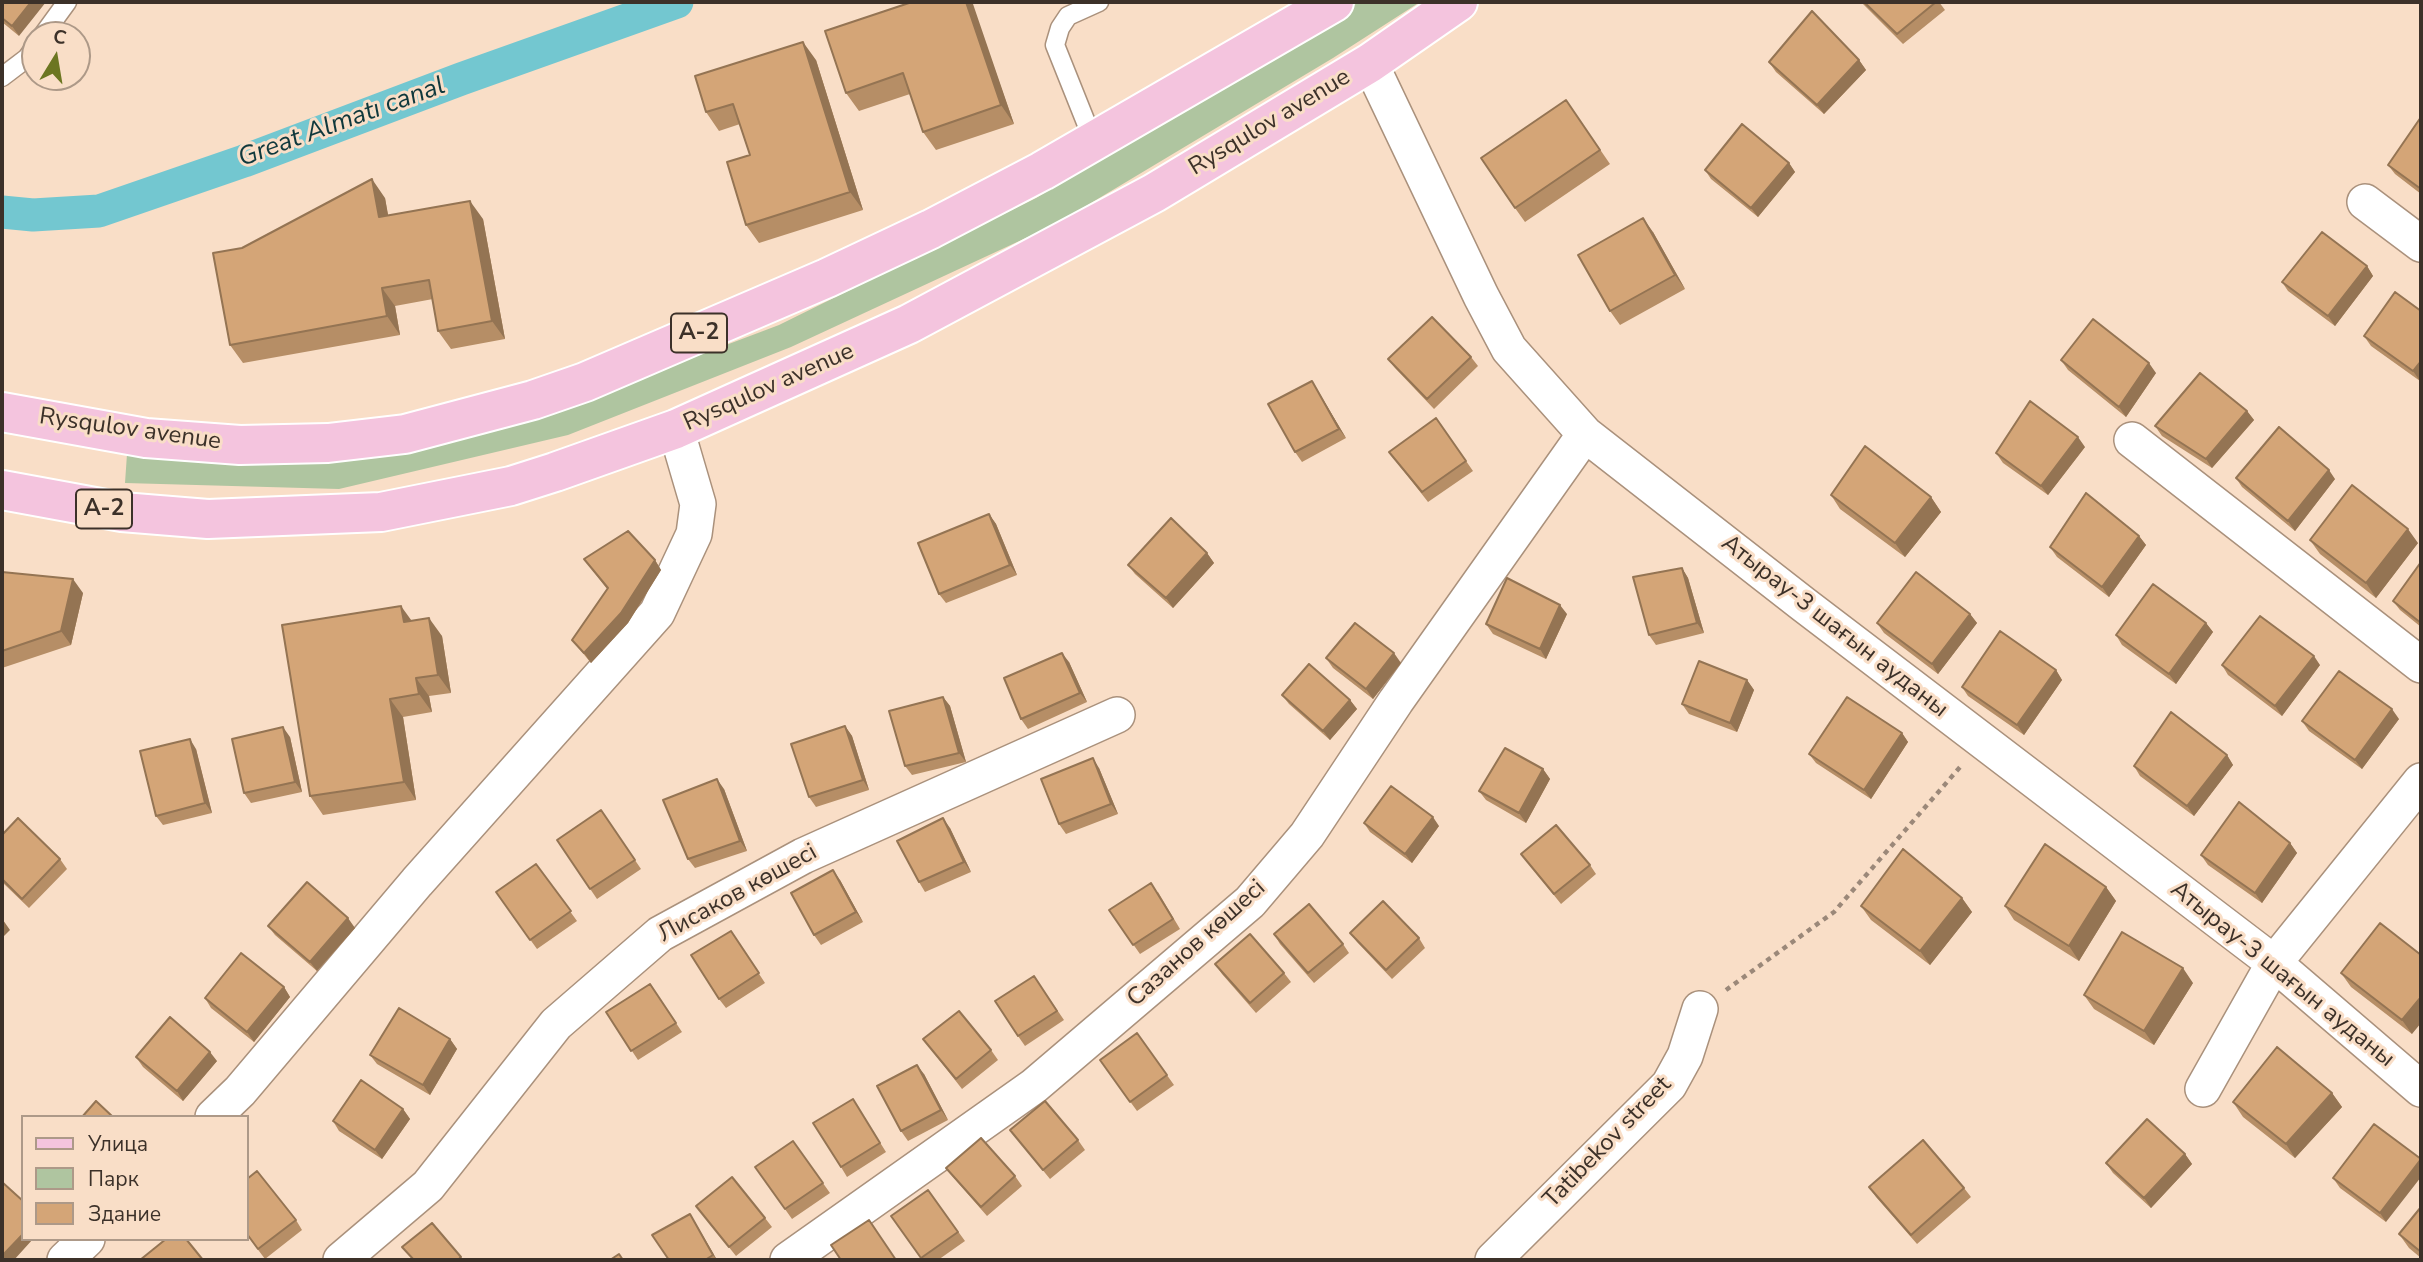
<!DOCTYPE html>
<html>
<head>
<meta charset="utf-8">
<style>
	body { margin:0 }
	#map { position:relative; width:2423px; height:1262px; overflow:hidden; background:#f9dec7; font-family:"Nunito Sans",sans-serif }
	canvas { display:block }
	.frame { position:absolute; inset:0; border:4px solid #3c3129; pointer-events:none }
	.legend { position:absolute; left:21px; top:1115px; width:228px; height:126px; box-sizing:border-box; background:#f9dec7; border:2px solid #ad9988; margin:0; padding:9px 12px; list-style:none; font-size:21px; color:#3c3129 }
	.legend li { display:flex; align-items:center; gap:14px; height:35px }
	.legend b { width:35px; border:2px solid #ad9988 }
	.north { position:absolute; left:21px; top:21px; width:70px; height:70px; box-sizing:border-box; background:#f9dec7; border:2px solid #ad9988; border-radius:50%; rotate:11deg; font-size:19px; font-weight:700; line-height:28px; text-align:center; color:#3c3129 }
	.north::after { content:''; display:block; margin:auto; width:24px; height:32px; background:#6c7621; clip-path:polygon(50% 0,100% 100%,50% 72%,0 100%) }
</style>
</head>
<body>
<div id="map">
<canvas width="2423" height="1262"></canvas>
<div class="frame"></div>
<ul class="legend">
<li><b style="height:9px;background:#f4c4de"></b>Улица</li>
<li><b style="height:19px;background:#afc5a0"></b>Парк</li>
<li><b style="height:19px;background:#d4a577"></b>Здание</li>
</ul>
<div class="north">С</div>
</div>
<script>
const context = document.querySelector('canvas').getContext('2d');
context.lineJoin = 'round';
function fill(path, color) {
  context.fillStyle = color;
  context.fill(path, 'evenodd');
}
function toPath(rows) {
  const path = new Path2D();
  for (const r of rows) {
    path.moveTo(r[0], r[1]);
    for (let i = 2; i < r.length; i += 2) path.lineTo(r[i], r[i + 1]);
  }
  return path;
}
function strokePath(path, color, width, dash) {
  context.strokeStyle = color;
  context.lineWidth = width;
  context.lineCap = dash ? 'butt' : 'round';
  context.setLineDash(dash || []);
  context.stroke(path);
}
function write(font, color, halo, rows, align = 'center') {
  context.font = font + ' "Nunito Sans",sans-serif';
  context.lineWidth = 6;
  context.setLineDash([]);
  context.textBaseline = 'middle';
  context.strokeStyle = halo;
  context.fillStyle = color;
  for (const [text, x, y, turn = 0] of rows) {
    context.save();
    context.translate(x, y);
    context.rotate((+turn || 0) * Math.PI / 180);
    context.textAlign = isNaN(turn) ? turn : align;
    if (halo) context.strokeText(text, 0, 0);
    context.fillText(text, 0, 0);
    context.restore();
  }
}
fill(toPath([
	[1359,2,1420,2,1333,58,1056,224,791,347,568,435,339,489,125,483,127,454,549,412,779,325,1036,198]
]), '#afc5a0');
strokePath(toPath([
	[2,212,33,215,99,211,244,161,461,79,677,2]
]), '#73c7d0', 33);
const service = toPath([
	[43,35,67,2],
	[2,77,27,58,35,47],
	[1093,140,1055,45,1060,28,1068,16,1099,2]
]);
const minor = toPath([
	[1370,63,1481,296,1509,349,1585,434,1803,604,2274,963,2421,1089],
	[2365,202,2421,244],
	[2132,440,2421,665],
	[2203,1089,2274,963,2421,781],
	[213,1117,240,1091,417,882,657,613,694,534,698,504,676,429],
	[65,1260,87,1239],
	[341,1260,428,1186,556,1024,660,934,803,856,1117,715],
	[788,1260,1034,1086,1250,902,1307,835,1396,701,1585,434],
	[1493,1260,1669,1085,1685,1056,1700,1009]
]);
const primary = toPath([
	[2,412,146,438,240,445,328,443,405,434,533,400,585,382,827,278,931,229,1042,171,1334,2],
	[2,490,122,512,208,519,381,512,511,486,555,472,676,429,909,324,1154,193,1370,63,1458,2]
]);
strokePath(service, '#aa917c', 21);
strokePath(minor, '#aa917c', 38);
strokePath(primary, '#fff', 42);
strokePath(toPath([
	[1726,990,1834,912,1961,766]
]), '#9b8879', 4.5, [5, 5]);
strokePath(service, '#fff', 18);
strokePath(minor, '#fff', 35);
strokePath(primary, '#f4c4de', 38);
fill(toPath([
	[2,2,19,36,2,22],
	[912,2,971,2,1014,124,936,150,923,132,910,94,859,111,846,93],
	[1861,2,1939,2,1945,10,1903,44],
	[816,60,863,210,759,243,746,225,750,155,740,124,719,131,706,112],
	[1859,60,1866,70,1824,114,1776,72,1769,62],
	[1566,100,1610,164,1525,222,1515,208],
	[2421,117,2421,194,2395,174,2388,165],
	[1789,163,1795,172,1758,217,1711,179,1705,170],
	[385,198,388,216,483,219,505,339,451,349,438,331,433,299,395,306,400,335,243,363,230,345,242,248],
	[1653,232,1685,289,1620,325,1610,311],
	[2367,266,2373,276,2335,326,2288,291,2282,282],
	[2395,292,2420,381,2371,346,2364,336],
	[1471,357,1478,366,1434,409,1395,368,1388,359],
	[2061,360,2156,373,2126,417,2068,370],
	[1318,391,1346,438,1302,462,1295,452],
	[2247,411,2254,420,2212,468,2162,436,2155,426],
	[1436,418,1473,471,1428,502,1389,452],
	[2085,447,2048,495,2003,463,1996,453],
	[2236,478,2335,479,2295,531,2242,487],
	[1831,495,1931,497,1941,512,1905,557,1840,509],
	[989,514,996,524,1017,575,946,603,939,594],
	[2139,536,2146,545,2109,597,2057,557,2050,547],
	[2310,540,2418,543,2376,598,2320,554],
	[1207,553,1214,563,1173,608,1135,574,1128,565],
	[584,559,655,560,661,570,628,623,591,663,572,640,607,589],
	[2421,562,2421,627,2400,610,2393,601],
	[1682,568,1688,578,1704,633,1656,645,1649,635],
	[2,572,83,593,71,645,2,668],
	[1567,614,1546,659,1493,634,1486,624],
	[1970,614,1977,623,1938,674,1884,633,1877,623],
	[411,621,442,636,451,693,429,696,432,712,403,717,416,800,323,815,310,796],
	[2206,623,2213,632,2176,684,2122,645,2116,635],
	[1326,658,1401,663,1373,699,1333,668],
	[1069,662,1087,702,1028,729,1021,719],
	[2222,665,2320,665,2282,716,2228,675],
	[2056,670,2062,680,2024,735,1968,696,1962,687],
	[1747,680,1754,690,1737,732,1689,714,1682,704],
	[1282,695,1350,700,1357,709,1330,740,1289,704],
	[943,697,950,706,966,762,912,775,905,766],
	[2399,719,2362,769,2309,731,2302,721],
	[845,726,852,736,869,790,816,807,809,797],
	[1902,733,1908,742,1871,799,1816,763,1809,754],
	[290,737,302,792,251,803,244,793],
	[196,749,212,813,163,825,156,816],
	[2227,755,2233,765,2194,816,2140,776,2134,766],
	[1099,768,1118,814,1066,834,1059,824],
	[1543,769,1550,779,1526,823,1486,800,1479,791],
	[724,789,747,851,695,868,688,859],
	[601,810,641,869,597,899,557,840],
	[1364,823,1439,826,1412,863,1370,832],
	[950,828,971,872,925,892,919,882],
	[2,835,60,859,67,869,29,908,2,882],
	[2290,843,2297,853,2262,903,2208,865,2201,855],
	[1521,854,1590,865,1596,874,1561,904],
	[536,864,577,921,537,949,496,892],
	[840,880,863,922,821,945,814,935],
	[2106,887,2116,901,2079,961,2014,920,2005,906],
	[1158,892,1180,929,1140,954,1109,910],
	[1962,898,1972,912,1930,965,1871,920,1861,906],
	[268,926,355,928,317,971,275,935],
	[731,931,765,983,726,1008,719,999],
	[1350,933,1419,938,1425,948,1392,979,1357,942],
	[1274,934,1343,944,1349,953,1314,983,1280,944],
	[2421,955,2412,1034,2351,987,2341,973],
	[1215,964,1284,973,1291,982,1256,1013,1222,974],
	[1034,976,1064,1020,1025,1046,1018,1036],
	[2193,983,2154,1045,2094,1009,2084,995],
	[650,984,682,1032,638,1060,606,1012],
	[284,987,290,997,254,1042,211,1008,205,998],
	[1137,1033,1174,1085,1137,1111,1100,1060],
	[450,1039,457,1049,430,1095,377,1064,370,1055],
	[923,1039,991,1050,998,1060,962,1089],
	[136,1057,217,1061,183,1101,143,1067],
	[924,1074,948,1120,908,1141,901,1131],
	[2332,1093,2342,1107,2295,1158,2243,1117,2233,1102],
	[403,1109,410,1119,382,1159,339,1131,333,1121],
	[859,1109,886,1152,847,1177,841,1167],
	[2374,1124,2386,1222,2340,1188,2333,1178],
	[1010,1130,1078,1140,1085,1150,1050,1179],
	[793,1141,830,1193,792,1219,755,1167],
	[2185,1154,2192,1164,2151,1208,2113,1173,2106,1163],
	[946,1168,1015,1176,1022,1186,987,1216,953,1177],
	[1869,1187,1964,1188,1971,1197,1917,1244,1876,1197],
	[928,1190,965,1241,938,1260,922,1260,891,1216],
	[696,1206,765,1218,772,1227,736,1256],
	[2421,1207,2421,1258,2409,1248,2399,1234],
	[690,1214,696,1224,717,1260,669,1260],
	[296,1220,302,1230,265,1259,247,1235]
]), '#b68e66');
fill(toPath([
	[31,2,46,2,19,36,12,26],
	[966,2,971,2,973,4,1014,124,1001,105],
	[803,42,816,60,863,210,850,192],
	[1859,60,1866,70,1824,114,1817,105],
	[1789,163,1795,172,1758,217,1751,208],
	[372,179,385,198,392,236,379,217],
	[470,201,483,219,505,339,492,321],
	[1643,218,1653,232,1685,289,1675,275],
	[2367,266,2373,276,2335,326,2328,316],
	[382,288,395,306,400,335,387,316],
	[2421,361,2421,379,2420,381,2413,371],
	[2149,363,2156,373,2126,417,2119,407],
	[1312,381,1318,391,1346,438,1339,429],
	[2247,411,2254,420,2212,468,2206,459],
	[2078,437,2085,447,2048,495,2041,486],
	[2329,470,2335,479,2295,531,2288,521],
	[1931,497,1941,512,1905,557,1895,543],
	[989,514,996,524,1017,575,1010,565],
	[2408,529,2418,543,2376,598,2366,583],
	[2139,536,2146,545,2109,597,2102,587],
	[1207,553,1214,563,1173,608,1166,598],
	[655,560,661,570,628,623,591,663,584,653],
	[1682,568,1688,578,1704,633,1697,623],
	[73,579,83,593,71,645,61,631],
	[1560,605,1567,614,1546,659,1540,649],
	[401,606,414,624,404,622],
	[1970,614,1977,623,1938,674,1932,664],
	[429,618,442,636,451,693,438,675],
	[2206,623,2213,632,2176,684,2169,674],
	[1062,653,1069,662,1087,702,1080,693],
	[1394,653,1401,663,1373,699,1366,689],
	[2314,656,2320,665,2282,716,2275,706],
	[2056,670,2062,680,2024,735,2017,725],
	[416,678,429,696,432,712,419,694],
	[1747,680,1754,690,1737,732,1730,723],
	[943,697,950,706,966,762,959,753],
	[390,699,403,717,416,800,404,782],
	[1350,700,1357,709,1330,740,1323,731],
	[2392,709,2399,719,2362,769,2355,760],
	[845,726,852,736,869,790,863,780],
	[283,727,290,737,302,792,295,782],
	[1902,733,1908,742,1871,799,1864,790],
	[190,739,196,749,212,813,205,803],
	[2227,755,2233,765,2194,816,2187,806],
	[1093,758,1099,768,1118,814,1111,804],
	[1543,769,1550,779,1526,823,1519,813],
	[717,779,724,789,747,851,740,841],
	[1433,817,1439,826,1412,863,1405,854],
	[943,818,950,828,971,872,964,862],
	[2290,843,2297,853,2262,903,2255,893],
	[833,870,840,880,863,922,856,912],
	[2106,887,2116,901,2079,961,2069,946],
	[1962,898,1972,912,1930,965,1920,951],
	[348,918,355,928,317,971,310,962],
	[3,920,10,930,2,938,2,921],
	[2183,968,2193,983,2154,1045,2144,1031],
	[284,987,290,997,254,1042,247,1032],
	[2421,997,2421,1023,2412,1034,2402,1020],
	[450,1039,457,1049,430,1095,423,1085],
	[210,1052,217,1061,183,1101,177,1091],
	[917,1065,924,1074,948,1120,941,1110],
	[2332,1093,2342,1107,2295,1158,2286,1144],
	[403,1109,410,1119,382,1159,375,1150],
	[2185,1154,2192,1164,2151,1208,2144,1198],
	[2421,1159,2421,1177,2386,1222,2380,1213],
	[690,1214,696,1224,717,1260,713,1255],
	[23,1234,23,1239,33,1239,14,1260,2,1260,2,1256]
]), '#947453');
const building = toPath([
	[2,2,31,2,12,26,2,18,2,2],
	[912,2,966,2,1001,105,923,132,903,73,846,93,825,31,912,2],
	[1864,2,1936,2,1897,34,1864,2],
	[1812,11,1859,60,1817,105,1769,62,1812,11],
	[803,42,850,192,746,225,727,162,750,155,733,104,706,112,695,76,803,42],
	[1566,100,1600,150,1515,208,1481,158,1566,100],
	[2421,117,2421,189,2388,165,2421,117],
	[1742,124,1789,163,1751,208,1705,170,1742,124],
	[372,179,379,217,470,201,492,321,438,331,429,280,382,288,387,316,230,345,213,253,242,248,372,179],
	[1643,218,1675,275,1610,311,1578,255,1643,218],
	[2322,232,2367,266,2328,316,2282,282,2322,232],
	[2395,292,2421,311,2421,361,2413,371,2364,336,2395,292],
	[1432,317,1471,357,1427,399,1388,359,1432,317],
	[2093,319,2149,363,2119,407,2061,360,2093,319],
	[2200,373,2247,411,2206,459,2155,426,2200,373],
	[1312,381,1339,429,1295,452,1268,404,1312,381],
	[2030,401,2078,437,2041,486,1996,453,2030,401],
	[1436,418,1466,461,1422,492,1389,452,1436,418],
	[2279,427,2329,470,2288,521,2236,478,2279,427],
	[1865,446,1931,497,1895,543,1831,495,1865,446],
	[2352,485,2408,529,2366,583,2310,540,2352,485],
	[2086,493,2139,536,2102,587,2050,547,2086,493],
	[989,514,1010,565,939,594,918,543,989,514],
	[1171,518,1207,553,1166,598,1128,565,1171,518],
	[628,531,655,560,621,613,584,653,572,640,608,588,584,559,628,531],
	[2421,562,2421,623,2393,601,2421,562],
	[1682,568,1697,623,1649,635,1633,577,1682,568],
	[2,572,73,579,61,631,2,651,2,572],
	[1916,572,1970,614,1932,664,1877,623,1916,572],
	[1507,578,1560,605,1540,649,1486,624,1507,578],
	[2153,584,2206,623,2169,674,2116,635,2153,584],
	[401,606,404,622,429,618,438,675,416,678,419,694,390,699,404,782,310,796,282,625,401,606],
	[2260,616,2314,656,2275,706,2222,665,2260,616],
	[1355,623,1394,653,1366,689,1326,658,1355,623],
	[2000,631,2056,670,2017,725,1962,687,2000,631],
	[1062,653,1080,693,1021,719,1004,678,1062,653],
	[1699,661,1747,680,1730,723,1682,704,1699,661],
	[1309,664,1350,700,1323,731,1282,695,1309,664],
	[2339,671,2392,709,2355,760,2302,721,2339,671],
	[943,697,959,753,905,766,889,711,943,697],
	[1847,697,1902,733,1864,790,1809,754,1847,697],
	[2171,712,2227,755,2187,806,2134,766,2171,712],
	[845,726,863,780,809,797,791,744,845,726],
	[283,727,295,782,244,793,232,739,283,727],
	[190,739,205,803,156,816,140,751,190,739],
	[1505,748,1543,769,1519,813,1479,791,1505,748],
	[1093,758,1111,804,1059,824,1041,779,1093,758],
	[717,779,740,841,688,859,663,800,717,779],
	[1391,786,1433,817,1405,854,1364,823,1391,786],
	[2239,802,2290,843,2255,893,2201,855,2239,802],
	[601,810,635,860,590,889,557,840,601,810],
	[18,818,60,859,22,899,2,879,2,835,18,818],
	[943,818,964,862,919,882,897,841,943,818],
	[1556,825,1590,865,1554,894,1521,854,1556,825],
	[2045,844,2106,887,2069,946,2005,906,2045,844],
	[1903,849,1962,898,1920,951,1861,906,1903,849],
	[536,864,571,911,530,940,496,892,536,864],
	[833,870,856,912,814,935,791,893,833,870],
	[307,882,348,918,310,962,268,926,307,882],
	[1151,883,1173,919,1133,945,1109,910,1151,883],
	[1383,901,1419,938,1386,970,1350,933,1383,901],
	[1309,904,1343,944,1308,973,1274,934,1309,904],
	[2380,923,2421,955,2421,997,2402,1020,2341,973,2380,923],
	[731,931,759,973,719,999,691,955,731,931],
	[2122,932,2183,968,2144,1031,2084,995,2122,932],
	[1250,934,1284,973,1250,1003,1215,964,1250,934],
	[241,953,284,987,247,1032,205,998,241,953],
	[1034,976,1057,1011,1018,1036,995,1001,1034,976],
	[650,984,676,1023,631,1051,606,1012,650,984],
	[399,1008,450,1039,423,1085,370,1055,399,1008],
	[959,1011,991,1050,956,1079,923,1039,959,1011],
	[170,1017,210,1052,177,1091,136,1057,170,1017],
	[1137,1033,1167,1075,1130,1102,1100,1060,1137,1033],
	[2277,1047,2332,1093,2286,1144,2233,1102,2277,1047],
	[917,1065,941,1110,901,1131,877,1086,917,1065],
	[361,1080,403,1109,375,1150,333,1121,361,1080],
	[853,1099,880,1143,841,1167,813,1123,853,1099],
	[96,1101,113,1117,82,1117,96,1101],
	[1045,1101,1078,1140,1043,1170,1010,1130,1045,1101],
	[2147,1119,2185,1154,2144,1198,2106,1163,2147,1119],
	[2374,1124,2421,1159,2380,1213,2333,1178,2374,1124],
	[981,1138,1015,1176,981,1207,946,1168,981,1138],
	[1923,1140,1964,1188,1911,1235,1869,1187,1923,1140],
	[793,1141,823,1183,785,1209,755,1167,793,1141],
	[257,1171,296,1220,258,1249,247,1234,247,1179,257,1171],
	[732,1177,765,1218,729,1247,696,1206,732,1177],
	[2,1182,23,1201,23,1234,2,1256,2,1182],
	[928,1190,958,1232,921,1258,891,1216,928,1190],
	[2421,1207,2421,1252,2399,1234,2421,1207],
	[690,1214,713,1255,705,1260,669,1260,652,1235,690,1214],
	[869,1220,896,1260,841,1260,831,1245,869,1220],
	[432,1223,461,1257,458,1260,414,1260,402,1247,432,1223],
	[166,1239,186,1239,203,1260,140,1260,166,1239],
	[619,1254,623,1260,610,1260,619,1254]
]);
fill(building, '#d4a577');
strokePath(building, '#947453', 2);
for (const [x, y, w] of [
	[699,333,56],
	[104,509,56]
]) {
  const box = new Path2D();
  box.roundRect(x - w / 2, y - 19.5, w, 39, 5);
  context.fillStyle = '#f9dec7';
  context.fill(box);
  strokePath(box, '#3c3129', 2);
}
write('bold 23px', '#3c3129', null, [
	["A-2",699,333],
	["A-2",104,509]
]);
write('24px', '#3c3129', '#f9dec7', [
	["Rysqulov avenue",1270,123,-31],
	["Rysqulov avenue",769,388,-24],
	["Rysqulov avenue",130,430,8],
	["Атырау-3 шағын ауданы",1834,627,38],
	["Лисаков көшесі",738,894,-29],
	["Сазанов көшесі",1197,944,-42],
	["Атырау-3 шағын ауданы",2282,975,39],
	["Tatibekov street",1608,1143,-46]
]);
write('italic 26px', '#0f383c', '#f9dec7', [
	["Great Almatı canal",342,123,-20]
]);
</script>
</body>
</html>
